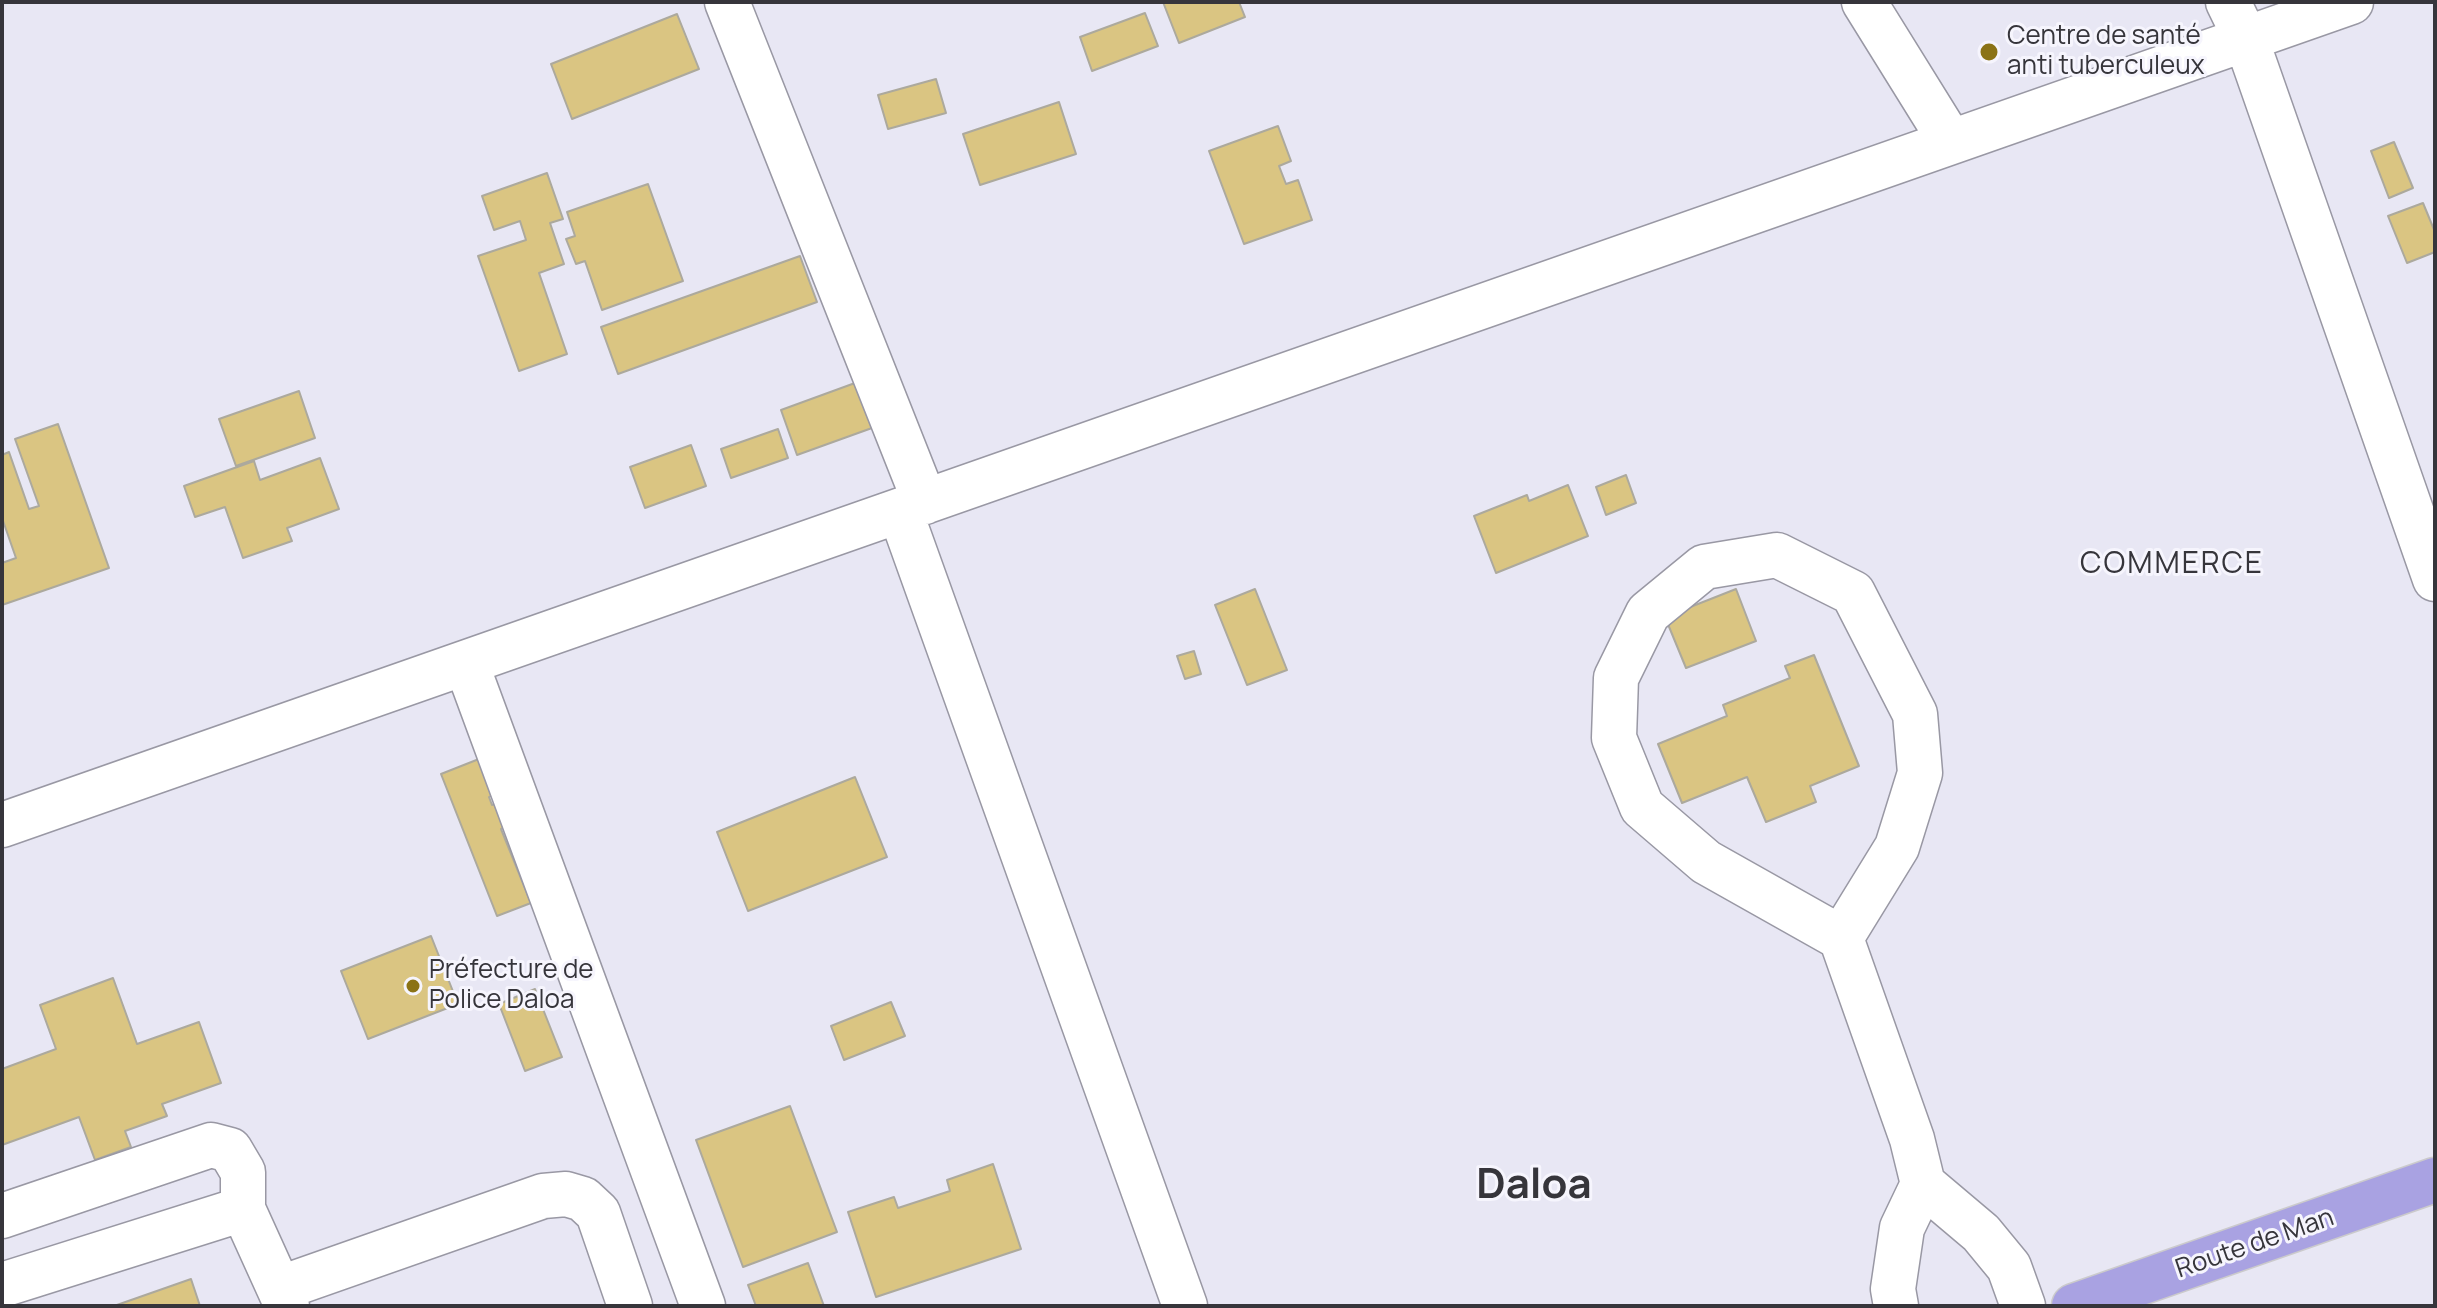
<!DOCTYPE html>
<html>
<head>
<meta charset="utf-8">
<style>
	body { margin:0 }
	#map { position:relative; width:2437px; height:1308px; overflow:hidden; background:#e8e7f4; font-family:Manrope,sans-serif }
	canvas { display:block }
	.frame { position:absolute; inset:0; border:4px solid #36353b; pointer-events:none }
</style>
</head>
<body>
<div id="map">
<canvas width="2437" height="1308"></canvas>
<div class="frame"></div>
</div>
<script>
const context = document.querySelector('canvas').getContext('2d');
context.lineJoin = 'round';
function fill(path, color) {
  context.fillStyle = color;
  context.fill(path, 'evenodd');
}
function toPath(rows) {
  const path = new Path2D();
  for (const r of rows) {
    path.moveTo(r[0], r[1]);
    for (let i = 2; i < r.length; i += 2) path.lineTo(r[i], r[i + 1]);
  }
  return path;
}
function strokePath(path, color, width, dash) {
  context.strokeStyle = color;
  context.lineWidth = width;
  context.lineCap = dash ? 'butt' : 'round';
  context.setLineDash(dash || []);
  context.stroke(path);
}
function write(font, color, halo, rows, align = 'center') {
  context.font = font + ' Manrope,sans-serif';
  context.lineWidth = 6;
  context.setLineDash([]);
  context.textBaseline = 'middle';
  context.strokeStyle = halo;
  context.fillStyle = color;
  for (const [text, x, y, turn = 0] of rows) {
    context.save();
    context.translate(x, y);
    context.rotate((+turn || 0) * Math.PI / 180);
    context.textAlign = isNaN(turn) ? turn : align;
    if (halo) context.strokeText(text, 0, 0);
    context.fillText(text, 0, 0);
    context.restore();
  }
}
const building = toPath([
	[1163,2,1239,2,1245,17,1179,43,1163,2],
	[1145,13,1158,46,1092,71,1080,37,1145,13],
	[677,14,699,69,572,119,551,64,677,14],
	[936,79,946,113,888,129,878,95,936,79],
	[1059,102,1076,154,980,185,963,134,1059,102],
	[1278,126,1291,161,1279,166,1286,184,1298,180,1312,220,1244,244,1209,151,1278,126],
	[2394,142,2413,188,2389,198,2371,151,2394,142],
	[547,173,563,219,550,223,564,264,539,273,567,354,519,371,478,256,526,240,520,221,494,230,482,196,547,173],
	[648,184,683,281,602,310,585,261,576,264,566,239,575,236,567,212,648,184],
	[2423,203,2435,232,2435,252,2407,263,2388,216,2423,203],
	[800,256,817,302,618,374,601,327,800,256],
	[855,383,872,428,797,455,781,410,855,383],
	[299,391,315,438,236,466,219,419,299,391],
	[58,424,109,568,2,605,2,563,16,558,2,518,2,455,9,452,29,509,39,506,15,439,58,424],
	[778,429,788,458,731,478,721,449,778,429],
	[691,445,706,486,645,508,630,467,691,445],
	[320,458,339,509,287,528,292,541,243,558,225,507,195,517,184,486,254,461,260,480,320,458],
	[1626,475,1636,503,1606,515,1596,487,1626,475],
	[1568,485,1588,536,1496,573,1474,516,1527,495,1529,501,1568,485],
	[1255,589,1287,670,1247,685,1215,605,1255,589],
	[1736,589,1756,641,1686,668,1665,617,1736,589],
	[1194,651,1201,674,1185,679,1177,656,1194,651],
	[1814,655,1859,766,1810,786,1816,802,1766,822,1747,777,1682,803,1658,744,1727,716,1723,705,1790,678,1785,666,1814,655],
	[484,757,498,792,489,797,492,805,499,802,508,826,501,829,531,903,497,916,441,774,484,757],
	[855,777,887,857,748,911,717,832,855,777],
	[431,936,458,1004,368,1039,341,971,431,936],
	[113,978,137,1044,199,1022,221,1083,162,1104,167,1116,125,1131,131,1147,95,1160,79,1117,2,1145,2,1069,56,1049,40,1005,113,978],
	[535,989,562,1057,525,1071,499,1004,535,989],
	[891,1002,905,1036,844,1060,831,1026,891,1002],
	[790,1106,837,1232,743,1267,696,1140,790,1106],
	[993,1164,1021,1249,876,1297,848,1212,894,1197,898,1208,950,1191,947,1180,993,1164],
	[808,1263,824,1306,756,1306,748,1285,808,1263],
	[191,1279,200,1306,114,1306,191,1279]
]);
fill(building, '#dac582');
strokePath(building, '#aca99d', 2);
const minor = toPath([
	[727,2,925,502],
	[1864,2,1951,142],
	[2228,2,2246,39,2435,579],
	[900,511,1185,1306],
	[466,663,703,1306],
	[2,825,2351,2],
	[1841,938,1706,862,1642,807,1614,738,1616,678,1648,613,1704,567,1777,555,1853,593,1915,714,1920,773,1897,847,1841,938,1912,1139,1923,1184],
	[2,1216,211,1145,230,1150,243,1172,243,1209,287,1306],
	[2,1285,243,1209],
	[281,1288,543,1196,566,1194,583,1199,598,1213,630,1306],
	[1896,1306,1893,1289,1902,1228,1923,1184,1981,1233,2009,1267,2023,1306]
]);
const highway = toPath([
	[2074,1306,2435,1180]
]);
strokePath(minor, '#9998a4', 47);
strokePath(highway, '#cbcacc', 47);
strokePath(minor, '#fff', 44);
strokePath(highway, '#a9a2e2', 44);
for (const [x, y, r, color] of [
	[1989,52,10,"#8b7316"],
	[413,986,8,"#8b7316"]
]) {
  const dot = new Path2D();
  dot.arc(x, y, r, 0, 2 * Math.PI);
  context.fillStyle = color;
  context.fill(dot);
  strokePath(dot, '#f6f5fd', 3);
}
write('26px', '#36353b', '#f6f5fd', [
	["Centre de santé",2007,37],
	["anti tuberculeux",2007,67],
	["Préfecture de",429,971],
	["Police Daloa",429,1001]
], 'left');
write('26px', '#36353b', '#f6f5fd', [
	["Route de Man",2255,1244,-19]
]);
context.letterSpacing = '2px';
write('30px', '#36353b', '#f6f5fd', [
	["COMMERCE",2172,565]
]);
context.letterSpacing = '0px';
write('bold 42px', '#36353b', '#f6f5fd', [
	["Daloa",1534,1186]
]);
</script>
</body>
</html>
